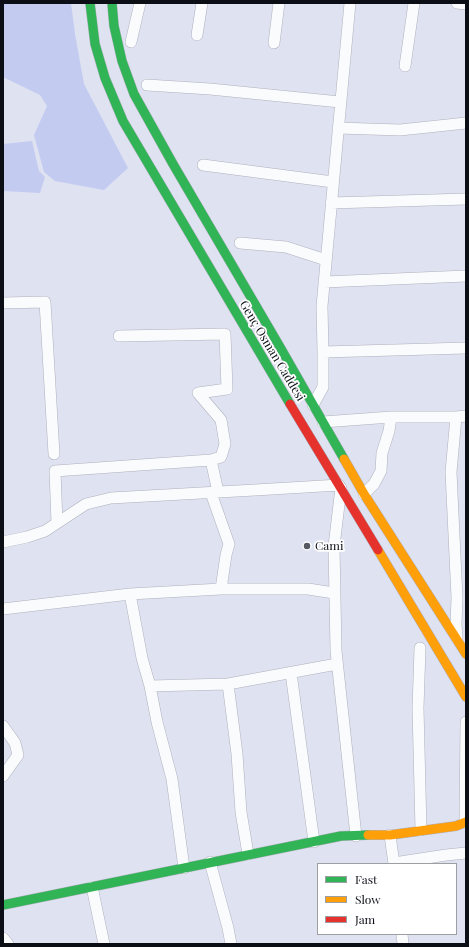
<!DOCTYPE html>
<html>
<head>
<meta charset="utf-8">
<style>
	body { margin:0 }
	#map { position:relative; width:469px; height:947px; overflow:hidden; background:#dfe2f1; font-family:"Playfair Display",serif }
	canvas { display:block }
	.frame { position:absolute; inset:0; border:4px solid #0c0e16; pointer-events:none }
	.legend { position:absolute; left:317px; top:863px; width:140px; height:72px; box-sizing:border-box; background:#fff; border:1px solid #9e9fa2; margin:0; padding:5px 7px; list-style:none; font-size:12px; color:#0c0e16 }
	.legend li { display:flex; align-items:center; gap:8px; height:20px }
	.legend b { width:20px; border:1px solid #9e9fa2 }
</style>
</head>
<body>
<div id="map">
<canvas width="469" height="947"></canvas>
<div class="frame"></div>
<ul class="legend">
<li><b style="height:5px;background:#30b455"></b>Fast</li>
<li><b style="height:5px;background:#ff9f0a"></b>Slow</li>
<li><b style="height:5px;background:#e5322d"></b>Jam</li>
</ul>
</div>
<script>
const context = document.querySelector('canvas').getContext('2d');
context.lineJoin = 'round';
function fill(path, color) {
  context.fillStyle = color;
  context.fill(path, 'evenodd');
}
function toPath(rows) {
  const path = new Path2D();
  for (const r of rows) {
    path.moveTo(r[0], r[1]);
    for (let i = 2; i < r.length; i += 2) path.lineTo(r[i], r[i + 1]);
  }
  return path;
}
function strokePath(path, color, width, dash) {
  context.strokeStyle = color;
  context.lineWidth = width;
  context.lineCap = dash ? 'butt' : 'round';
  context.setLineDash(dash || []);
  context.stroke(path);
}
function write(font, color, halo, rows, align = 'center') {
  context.font = font + ' "Playfair Display",serif';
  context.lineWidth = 3.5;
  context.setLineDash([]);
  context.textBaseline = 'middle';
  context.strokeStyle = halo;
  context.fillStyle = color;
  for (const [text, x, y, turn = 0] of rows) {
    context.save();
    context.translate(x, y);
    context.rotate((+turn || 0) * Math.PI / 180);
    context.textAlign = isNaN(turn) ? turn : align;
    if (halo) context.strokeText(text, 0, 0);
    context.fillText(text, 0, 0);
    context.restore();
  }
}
fill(toPath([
	[3,3,71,3,75,34,84,84,128,168,104,190,55,181,44,172,34,135,47,106,40,95,3,77],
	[32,141,39,171,45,177,40,193,3,191,3,144]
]), '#c3cbf1');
const street = toPath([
	[457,3,466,4],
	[197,35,202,3],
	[131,42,140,3],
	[274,43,279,3],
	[405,66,414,3],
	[147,85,210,89,340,102],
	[338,128,400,130,466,123],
	[203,165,333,182],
	[331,203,466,199],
	[240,243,286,247,326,260],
	[324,282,466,276],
	[3,303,45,302,54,454],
	[119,336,225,334,227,389,198,393],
	[323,352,466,348],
	[198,393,221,420,225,444,221,457,211,460],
	[313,405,323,387,323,352,322,306,350,3],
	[456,417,451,472,457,598,456,624,457,638],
	[323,422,391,417,456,417,466,416],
	[341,488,334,546,336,651,356,836],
	[211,493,229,544,226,555,221,589],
	[364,494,374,484,381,471,382,453,389,431,391,417],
	[57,523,55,471,211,460,218,492],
	[3,542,27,537,45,531,86,504,111,498,255,490,339,485],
	[130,594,142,658,150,686,157,722,172,779,184,868],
	[3,609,130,594,221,589,308,589,334,593],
	[420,648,418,708,421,830],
	[291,673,314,842],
	[228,684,237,754,241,812,248,854],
	[150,686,228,684,337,664],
	[3,726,15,743,18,755,3,776],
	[465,822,466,722],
	[390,835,394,864],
	[210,862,228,928,231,944],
	[394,863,446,855,466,853],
	[92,887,104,944],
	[402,934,403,944],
	[3,938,8,944]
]);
const fast = toPath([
	[90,3,95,44,105,78,123,121,290,404],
	[112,3,114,26,122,61,134,94,173,164,280,347,344,459],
	[3,905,341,836,368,835]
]);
const slow = toPath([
	[344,459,364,494,466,654],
	[378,550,466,697],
	[368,835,390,835,456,826,466,822]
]);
const jam = toPath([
	[290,404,378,550]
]);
strokePath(street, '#aeb0bc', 12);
strokePath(fast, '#aeb0bc', 10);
strokePath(slow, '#aeb0bc', 10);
strokePath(jam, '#aeb0bc', 10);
strokePath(street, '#fafbfd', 11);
strokePath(fast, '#30b455', 9);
strokePath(slow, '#ff9f0a', 9);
strokePath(jam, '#e5322d', 9);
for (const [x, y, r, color] of [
	[307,546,4,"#565863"]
]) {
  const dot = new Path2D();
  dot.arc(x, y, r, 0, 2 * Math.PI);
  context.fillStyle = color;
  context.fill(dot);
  strokePath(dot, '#fff', 1.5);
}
write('12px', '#0c0e16', '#fff', [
	["Genç Osman Caddesi",272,351,59]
]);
write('12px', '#0c0e16', '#fff', [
	["Cami",315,546]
], 'left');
</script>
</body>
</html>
